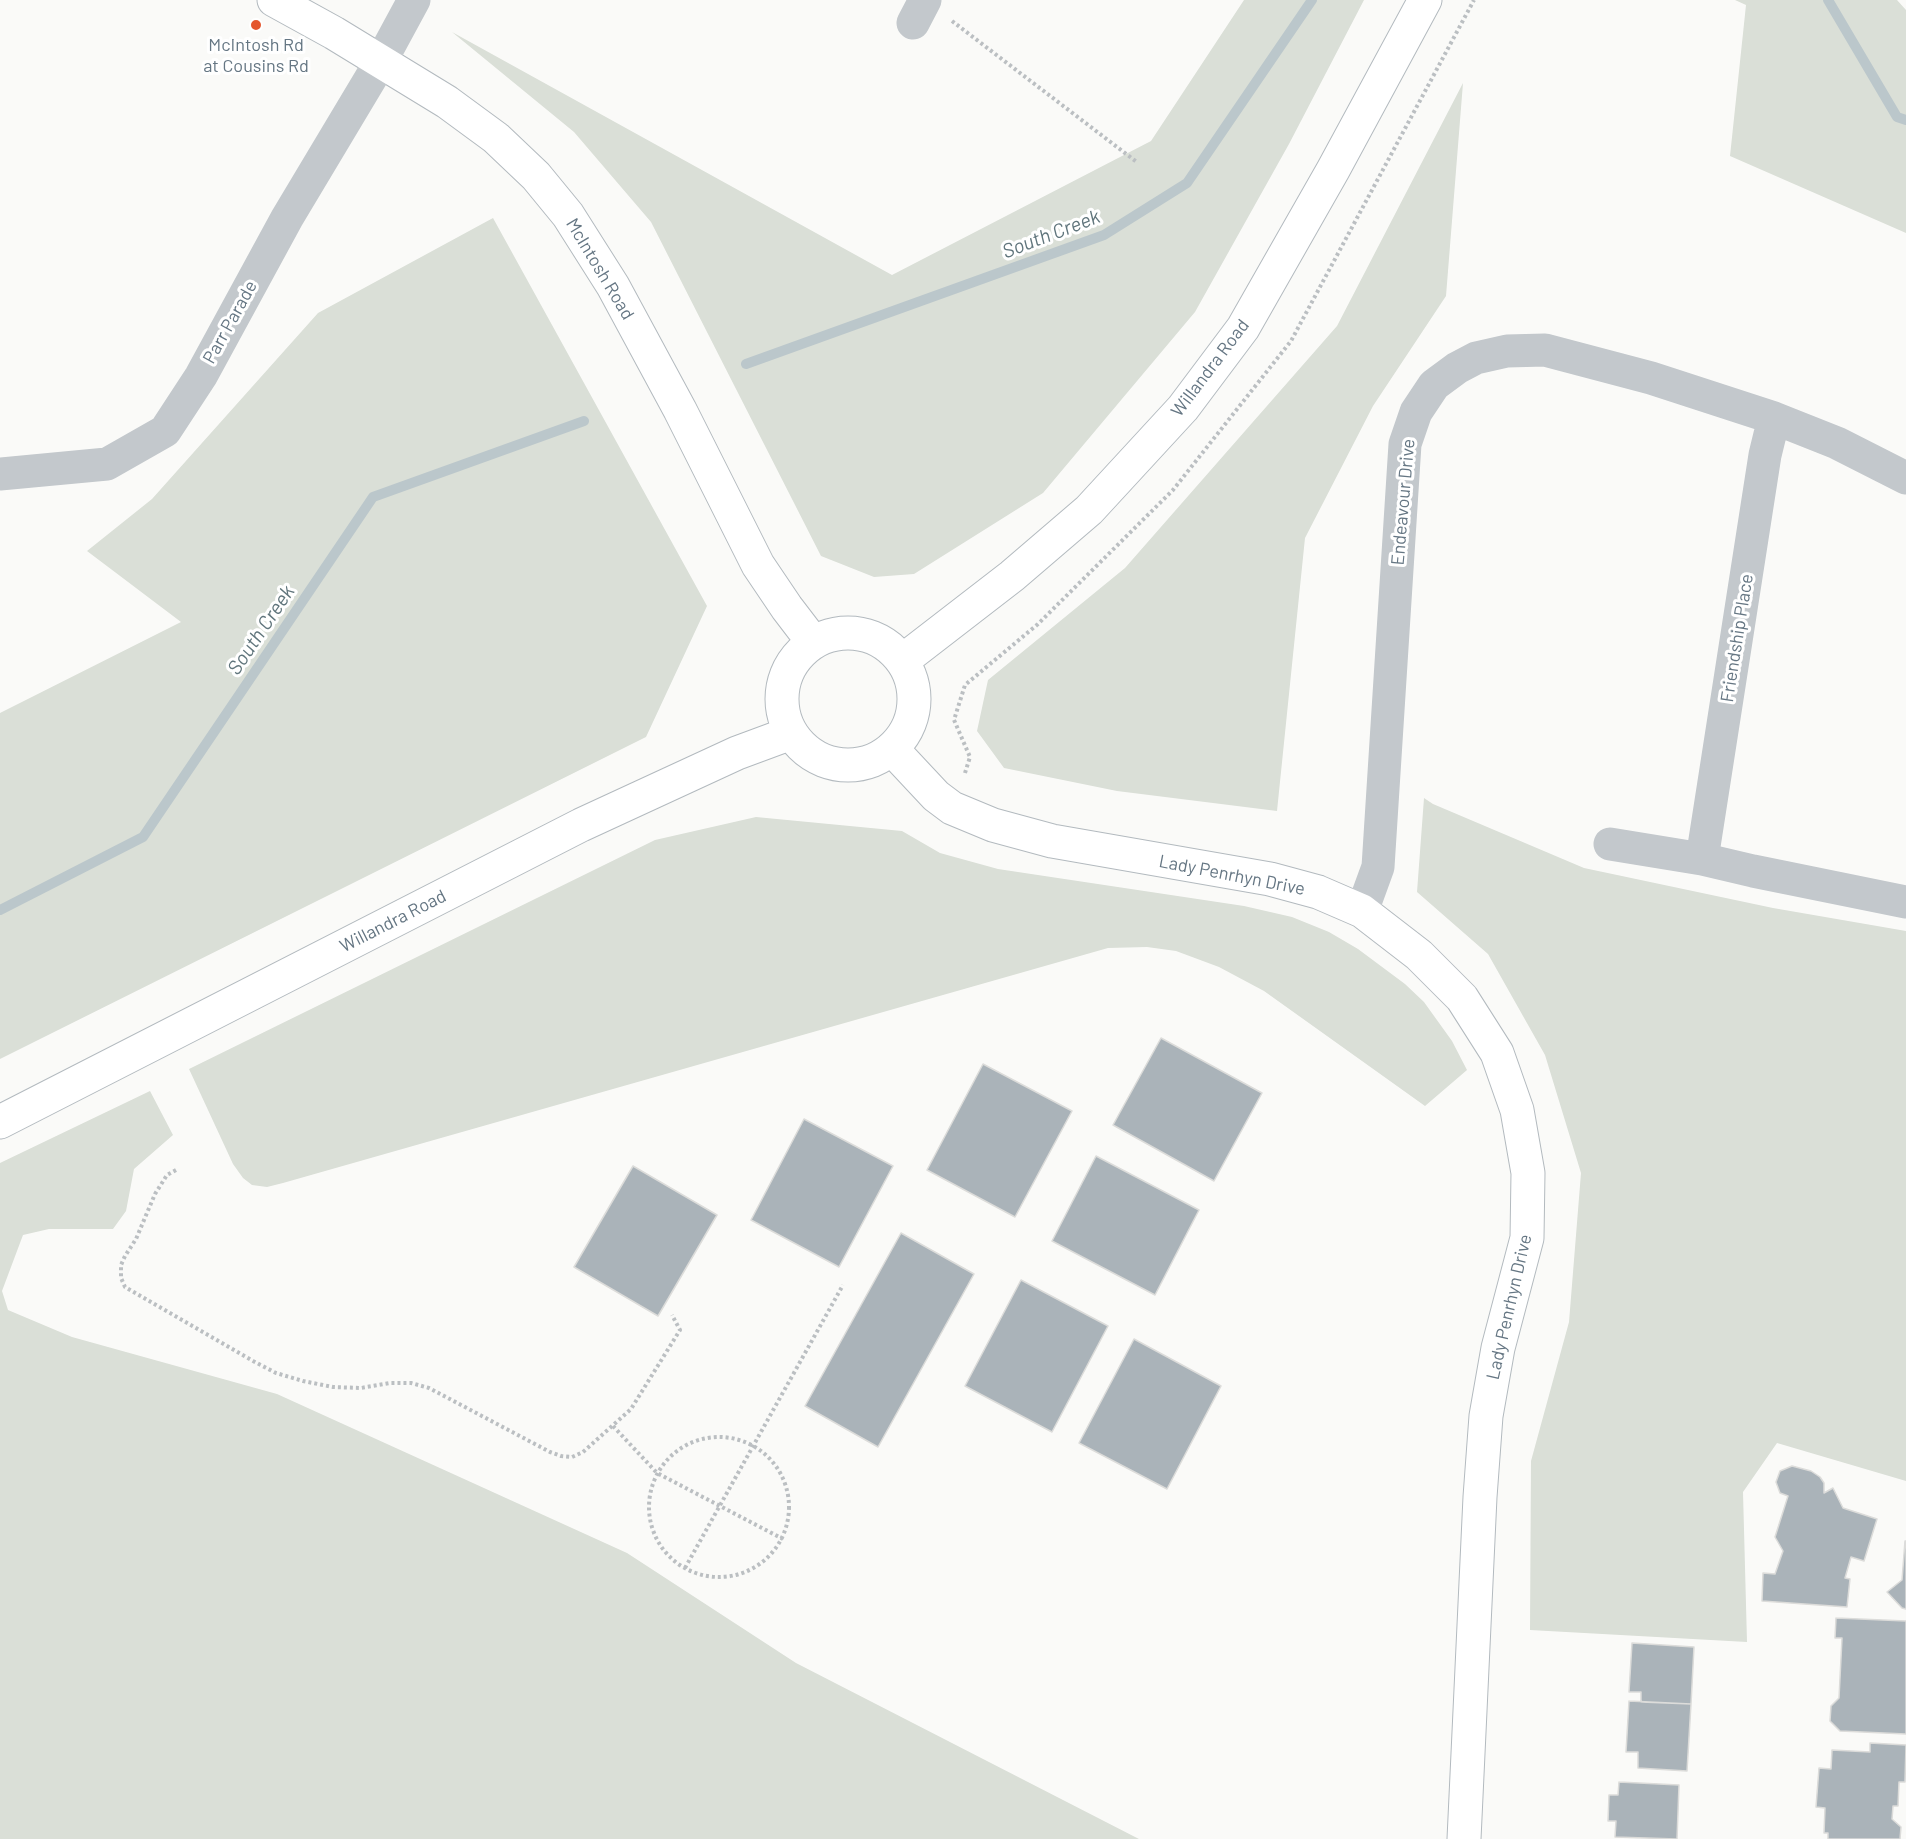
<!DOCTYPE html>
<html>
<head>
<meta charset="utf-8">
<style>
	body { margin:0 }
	canvas { display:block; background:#fafaf8 }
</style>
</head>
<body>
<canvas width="1906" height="1839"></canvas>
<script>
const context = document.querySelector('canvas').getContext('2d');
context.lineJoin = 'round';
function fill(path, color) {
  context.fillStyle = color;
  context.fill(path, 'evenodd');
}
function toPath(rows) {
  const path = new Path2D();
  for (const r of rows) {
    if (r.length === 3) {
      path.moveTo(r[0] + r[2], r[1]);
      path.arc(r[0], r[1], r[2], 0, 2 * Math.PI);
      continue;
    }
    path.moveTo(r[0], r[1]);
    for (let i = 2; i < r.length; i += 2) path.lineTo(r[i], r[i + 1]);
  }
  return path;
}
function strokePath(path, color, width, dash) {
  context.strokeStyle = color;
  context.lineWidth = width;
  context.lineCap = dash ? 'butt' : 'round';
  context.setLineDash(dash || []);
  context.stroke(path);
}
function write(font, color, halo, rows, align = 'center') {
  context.font = font + ' Barlow,sans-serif';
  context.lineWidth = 6;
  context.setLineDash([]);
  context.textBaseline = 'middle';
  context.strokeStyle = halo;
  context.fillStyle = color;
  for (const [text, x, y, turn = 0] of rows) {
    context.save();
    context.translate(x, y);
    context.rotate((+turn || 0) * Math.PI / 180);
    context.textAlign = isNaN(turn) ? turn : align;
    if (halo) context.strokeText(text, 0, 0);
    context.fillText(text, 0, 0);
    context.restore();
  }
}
fill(toPath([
	[1244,0,1364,0,1289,144,1195,312,1043,493,914,574,874,577,821,556,651,222,574,132,452,32,892,275,1151,141],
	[1735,0,1897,0,1906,10,1906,233,1730,156,1746,5],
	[1463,83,1446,296,1373,406,1305,538,1277,811,1117,791,1004,768,977,731,988,680,1125,568,1337,326],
	[493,218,707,606,646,737,0,1059,0,713,181,622,87,551,152,499,318,313],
	[1424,798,1433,804,1584,868,1773,908,1906,931,1906,1481,1777,1443,1743,1492,1747,1642,1530,1630,1531,1461,1569,1322,1581,1173,1545,1055,1488,954,1417,892],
	[756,817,902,831,940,853,998,869,1244,906,1292,917,1329,932,1358,949,1405,984,1424,1002,1452,1041,1467,1070,1425,1106,1264,991,1219,967,1176,951,1147,947,1108,948,283,1183,267,1187,252,1185,243,1178,233,1164,189,1069,655,840],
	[150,1091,173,1135,134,1169,126,1211,113,1229,49,1229,23,1235,2,1291,8,1310,72,1337,277,1394,627,1553,796,1663,1139,1839,0,1839,0,1163]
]), '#dadfd7');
strokePath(toPath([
	[1828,0,1897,117,1906,120],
	[746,364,1104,235,1187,183,1312,0],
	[0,910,143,837,373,497,584,421]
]), '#bbc7cb', 10);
const building = toPath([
	[1161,1038,1262,1093,1214,1181,1113,1125,1161,1038],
	[983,1064,1072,1111,1015,1217,927,1170,983,1064],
	[804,1119,893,1166,839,1267,751,1220,804,1119],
	[1096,1156,1199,1210,1155,1295,1052,1241,1096,1156],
	[633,1166,717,1215,658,1316,574,1267,633,1166],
	[901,1233,974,1274,878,1447,805,1406,901,1233],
	[1021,1280,1108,1326,1052,1432,965,1386,1021,1280],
	[1134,1339,1221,1386,1167,1489,1079,1443,1134,1339],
	[1792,1466,1811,1471,1820,1477,1824,1483,1824,1493,1833,1488,1843,1508,1877,1519,1864,1561,1851,1557,1845,1578,1850,1579,1847,1607,1762,1601,1763,1573,1775,1574,1783,1551,1775,1537,1788,1496,1780,1493,1776,1482,1780,1471,1792,1466],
	[1905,1541,1906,1541,1906,1609,1902,1608,1887,1592,1902,1580,1905,1541],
	[1836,1618,1906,1621,1906,1734,1840,1731,1830,1721,1831,1706,1839,1698,1842,1638,1835,1638,1836,1618],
	[1632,1643,1694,1647,1691,1704,1641,1702,1641,1692,1629,1692,1632,1643],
	[1629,1701,1691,1704,1687,1771,1638,1768,1638,1752,1626,1752,1629,1701],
	[1870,1743,1906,1745,1905,1782,1899,1782,1898,1806,1893,1806,1892,1819,1901,1827,1900,1839,1828,1839,1828,1833,1824,1833,1825,1808,1816,1807,1819,1768,1831,1769,1832,1750,1870,1752,1870,1743],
	[1619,1782,1679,1785,1677,1839,1615,1837,1616,1821,1608,1821,1609,1795,1618,1795,1619,1782]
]);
fill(building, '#aab3b9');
strokePath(building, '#dcdcda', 1.5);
const secondary = toPath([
	[274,0,334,33,447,102,496,138,536,176,568,215,613,286,680,410,758,565,787,608,813,642],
	[848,699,66],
	[902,661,1012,576,1089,510,1183,408,1243,328,1333,170,1425,0],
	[892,749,936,796,952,808,993,825,1052,841,1270,879,1318,892,1362,911,1419,955,1462,998,1497,1053,1517,1110,1528,1173,1527,1238,1498,1348,1486,1416,1480,1497,1464,1839],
	[0,1122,581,825,737,753,791,733]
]);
strokePath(secondary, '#b3babf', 35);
strokePath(toPath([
	[952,21,1138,163],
	[965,773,970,757,954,720,965,685,1038,624,1173,490,1291,341,1474,0],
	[176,1170,167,1175,155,1194,136,1239,125,1256,121,1265,121,1278,125,1287,253,1361,276,1373,303,1381,333,1387,361,1388,390,1383,411,1383,429,1388,550,1452,561,1456,572,1457,583,1452,631,1409,680,1330,672,1315],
	[613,1426,657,1473,783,1539],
	[719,1507,70],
	[685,1568,843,1285]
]), '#bbbfc2', 4, [3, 3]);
strokePath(toPath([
	[913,23,925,0],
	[0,474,107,464,165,431,201,376,287,218,381,61,414,0],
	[1610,844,1702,859,1765,455,1774,418],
	[1702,859,1753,871,1906,902],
	[1362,911,1378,867,1405,444,1416,412,1434,385,1457,368,1476,358,1507,351,1545,350,1651,378,1774,418,1837,443,1906,478]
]), '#c3c8cc', 33);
strokePath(secondary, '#fff', 33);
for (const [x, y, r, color] of [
	[256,25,6,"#e4572e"]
]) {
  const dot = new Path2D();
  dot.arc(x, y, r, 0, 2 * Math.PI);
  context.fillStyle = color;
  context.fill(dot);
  strokePath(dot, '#fff', 2);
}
write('18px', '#657683', '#fff', [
	["McIntosh Rd",256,45],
	["at Cousins Rd",256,66]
]);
write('18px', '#657683', '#fff', [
	["McIntosh Road",600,269,59],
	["Parr Parade",230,322,-61],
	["Willandra Road",1210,368,-53],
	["Endeavour Drive",1403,502,-85],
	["Friendship Place",1737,638,-81],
	["Lady Penrhyn Drive",1232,875,11],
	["Willandra Road",393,921,-27],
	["Lady Penrhyn Drive",1509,1307,-77]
]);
write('italic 20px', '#60757c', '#fff', [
	["South Creek",1051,234,-21],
	["South Creek",261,630,-56]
]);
</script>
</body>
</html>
